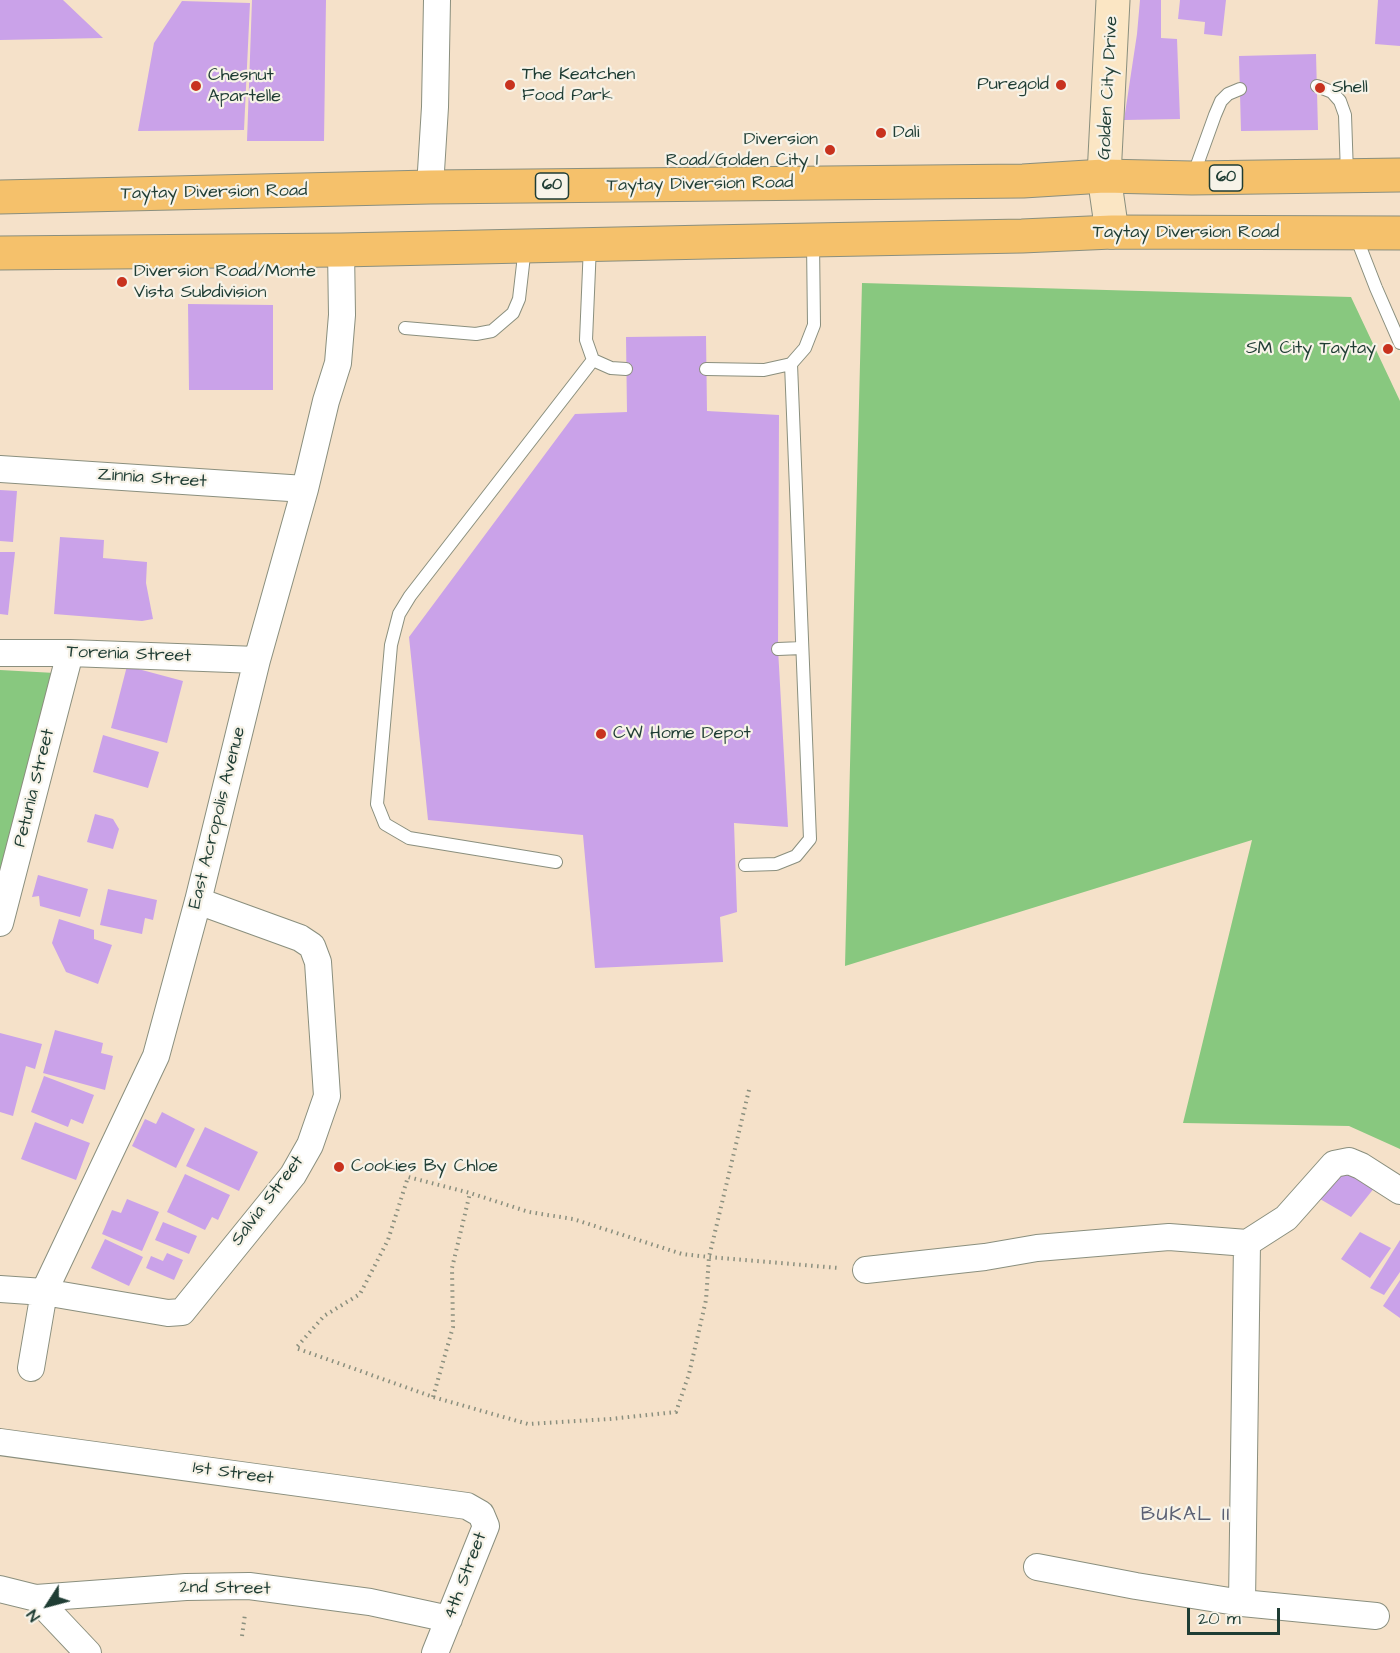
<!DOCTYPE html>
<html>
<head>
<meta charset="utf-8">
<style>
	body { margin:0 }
	#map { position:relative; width:1400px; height:1653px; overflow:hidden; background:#f5e1c9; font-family:"Architects Daughter",sans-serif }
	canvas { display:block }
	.north { position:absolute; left:18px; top:1575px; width:60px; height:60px; -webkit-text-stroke:4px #f7f3e8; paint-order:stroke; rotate:234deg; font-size:16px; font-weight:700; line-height:24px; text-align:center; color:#1f3d34 }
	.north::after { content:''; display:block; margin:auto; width:21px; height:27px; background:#1f3d34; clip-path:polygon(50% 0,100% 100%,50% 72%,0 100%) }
	.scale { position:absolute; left:1187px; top:1608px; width:93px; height:27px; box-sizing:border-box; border:3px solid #1f3d34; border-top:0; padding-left:8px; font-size:18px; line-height:21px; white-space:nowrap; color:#1f3d34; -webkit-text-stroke:4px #f7f3e8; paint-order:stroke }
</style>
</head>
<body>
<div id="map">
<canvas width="1400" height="1653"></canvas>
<div class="north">N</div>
<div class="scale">20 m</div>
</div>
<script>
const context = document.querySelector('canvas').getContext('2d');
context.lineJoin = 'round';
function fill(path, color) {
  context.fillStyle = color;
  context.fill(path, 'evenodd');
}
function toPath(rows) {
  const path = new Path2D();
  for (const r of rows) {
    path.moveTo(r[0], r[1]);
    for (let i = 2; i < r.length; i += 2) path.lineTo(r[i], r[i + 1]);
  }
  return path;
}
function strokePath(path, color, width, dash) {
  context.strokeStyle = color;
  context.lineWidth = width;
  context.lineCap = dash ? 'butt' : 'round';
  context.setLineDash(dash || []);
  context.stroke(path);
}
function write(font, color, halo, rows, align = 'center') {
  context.font = font + ' "Architects Daughter",sans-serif';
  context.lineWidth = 4.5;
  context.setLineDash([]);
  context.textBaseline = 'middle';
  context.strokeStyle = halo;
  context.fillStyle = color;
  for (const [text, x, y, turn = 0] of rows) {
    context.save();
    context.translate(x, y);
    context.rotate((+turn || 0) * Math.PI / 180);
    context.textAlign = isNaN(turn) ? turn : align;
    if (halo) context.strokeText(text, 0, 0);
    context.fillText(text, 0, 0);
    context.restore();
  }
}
fill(toPath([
	[862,283,1351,297,1400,401,1400,1149,1349,1126,1183,1123,1252,840,845,966],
	[0,670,55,673,0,882]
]), '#88c87f');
fill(toPath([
	[0,0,63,0,103,38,0,40],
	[252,0,326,0,324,141,247,141],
	[1140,0,1161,0,1161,38,1177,39,1180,119,1124,120,1137,34],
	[1180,0,1226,0,1222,36,1204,34,1205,22,1178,19],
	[1378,0,1400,0,1400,46,1375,44],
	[182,1,250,3,244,130,138,131,154,43],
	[1316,54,1318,130,1241,131,1239,56],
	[188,304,273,305,273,390,189,390],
	[706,336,707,411,779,415,778,649,788,827,734,823,737,912,720,917,723,962,595,968,583,835,428,820,409,637,575,414,627,412,626,337],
	[0,490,17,491,13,542,0,541],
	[60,537,104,540,103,558,147,562,146,583,153,619,142,621,54,614],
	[0,552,15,552,8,615,0,614],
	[127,666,183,681,167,743,111,728],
	[103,735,159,752,148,788,93,772],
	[95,814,113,819,119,829,113,849,87,842],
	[38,875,88,889,80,917,40,906,39,896,32,897],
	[108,889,157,900,153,920,145,918,142,934,100,925],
	[59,919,94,930,94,939,112,945,98,984,66,972,52,943],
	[55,1030,103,1043,101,1053,113,1056,105,1090,43,1073],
	[0,1033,42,1044,35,1069,26,1066,13,1116,0,1112],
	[44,1076,94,1095,83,1124,71,1119,68,1127,31,1112],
	[162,1112,195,1129,176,1168,132,1146,145,1119,156,1124],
	[35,1122,90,1143,76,1180,21,1159],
	[205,1127,258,1152,239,1191,186,1166],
	[1340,1167,1375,1187,1351,1217,1320,1199],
	[185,1174,230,1195,218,1220,212,1217,205,1230,167,1212],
	[127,1199,159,1212,142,1251,102,1234,112,1210,121,1213],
	[163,1222,197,1236,189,1254,155,1240],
	[1360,1232,1391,1248,1370,1278,1341,1259],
	[105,1239,143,1257,129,1286,91,1268],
	[1400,1240,1400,1272,1384,1295,1370,1288],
	[167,1253,183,1260,174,1280,146,1268,151,1256,163,1261],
	[1400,1280,1400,1318,1383,1306]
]), '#caa2e9');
const lane = toPath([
	[1317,86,1332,92,1340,101,1345,115,1347,174],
	[1193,176,1215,115,1221,101,1228,94,1240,89],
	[1355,234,1376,288,1400,343],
	[590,245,586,340,593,360,611,368,626,369],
	[405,328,476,334,492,331,513,313,519,299,525,247],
	[706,369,764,370,791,364,805,348,814,325,813,242],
	[778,649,802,648],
	[556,862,409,838,385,824,377,804,391,645,399,614,410,596,593,360],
	[745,865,776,864,796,856,810,839,791,364]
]);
const street = toPath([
	[430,187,435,107,437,0],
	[0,469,305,489],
	[0,653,70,653,257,660],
	[0,923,70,653],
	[866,1270,985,1257,1037,1248,1169,1237,1247,1243],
	[0,1289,44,1292,168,1313,182,1312,293,1175,310,1145,327,1096,318,962,312,946,300,938,198,901],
	[31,1368,44,1292,156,1056,198,901,257,660,305,489,326,401,338,363,342,315,341,250],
	[0,1442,467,1506,481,1514,486,1526,435,1653],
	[1037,1567,1136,1586,1242,1603],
	[0,1589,36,1598,186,1587,249,1586,370,1602,449,1619],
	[36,1598,88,1653],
	[1376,1616,1242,1603,1247,1243,1286,1218,1334,1164,1349,1161,1361,1166,1400,1191]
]);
const secondary = toPath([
	[1112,232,1104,176,1113,0]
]);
const primary = toPath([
	[0,197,430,187,1023,181,1104,176,1192,178,1400,175],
	[0,253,341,250,708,242,1022,236,1112,232,1400,233]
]);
strokePath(lane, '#8a8f7e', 14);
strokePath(street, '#8a8f7e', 28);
strokePath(secondary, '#8a8f7e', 35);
strokePath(primary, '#8a8f7e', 35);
strokePath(toPath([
	[749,1090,709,1257,706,1300,689,1374,676,1412,610,1419,528,1424,433,1397,296,1348,324,1316,360,1294,388,1240,408,1177,470,1193,529,1212,573,1219,682,1254,709,1257,839,1268],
	[433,1397,453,1327,452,1268,470,1193],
	[242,1636,245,1614]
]), '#8a8f7e', 4, [1.5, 4.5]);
strokePath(lane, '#fff', 12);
strokePath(street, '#fff', 26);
strokePath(secondary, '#fbe6c4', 33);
strokePath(primary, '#f5c16b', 33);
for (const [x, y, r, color] of [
	[510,85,6,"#c8321e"],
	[1061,85,6,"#c8321e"],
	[196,86,6,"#c8321e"],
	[1320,88,6,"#c8321e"],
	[881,133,6,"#c8321e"],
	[830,150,6,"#c8321e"],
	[122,282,6,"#c8321e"],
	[1388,349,6,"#c8321e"],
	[601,734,6,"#c8321e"],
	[339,1167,6,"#c8321e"]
]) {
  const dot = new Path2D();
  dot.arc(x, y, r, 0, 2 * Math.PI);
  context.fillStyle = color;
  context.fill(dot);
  strokePath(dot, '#f7f3e8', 2);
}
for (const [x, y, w] of [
	[1226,178,33],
	[552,186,33]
]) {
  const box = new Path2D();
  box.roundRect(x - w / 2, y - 13, w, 26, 4.5);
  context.fillStyle = '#f7f3e8';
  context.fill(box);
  strokePath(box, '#1f3d34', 1.5);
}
write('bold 16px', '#1f3d34', null, [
	["60",1226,178],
	["60",552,186]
]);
write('18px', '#1f3d34', '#f7f3e8', [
	["The Keatchen",522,75],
	["Food Park",522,96],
	["Chesnut",208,76],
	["Apartelle",208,97],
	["Puregold",1049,85,"right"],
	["Shell",1332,88],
	["Dali",893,133],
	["Diversion",818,140,"right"],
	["Road/Golden City 1",818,161,"right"],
	["Diversion Road/Monte",134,272],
	["Vista Subdivision",134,293],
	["SM City Taytay",1376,349,"right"],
	["CW Home Depot",613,734],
	["Cookies By Chloe",351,1167]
], 'left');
write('18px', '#1f3d34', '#f7f3e8', [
	["Golden City Drive",1109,88,-87],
	["Taytay Diversion Road",700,185,-1],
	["Taytay Diversion Road",214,193,-1],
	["Taytay Diversion Road",1186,233],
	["Zinnia Street",152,479,4],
	["Torenia Street",129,655,2],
	["Petunia Street",35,788,-76],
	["East Acropolis Avenue",218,818,-76],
	["Salvia Street",268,1201,-53],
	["1st Street",233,1474,8],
	["4th Street",466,1576,-69],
	["2nd Street",225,1589,1]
]);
context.letterSpacing = '1.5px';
write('20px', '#5b6073', '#f7f3e8', [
	["BUKAL II",1186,1516]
]);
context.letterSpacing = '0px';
</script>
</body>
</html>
